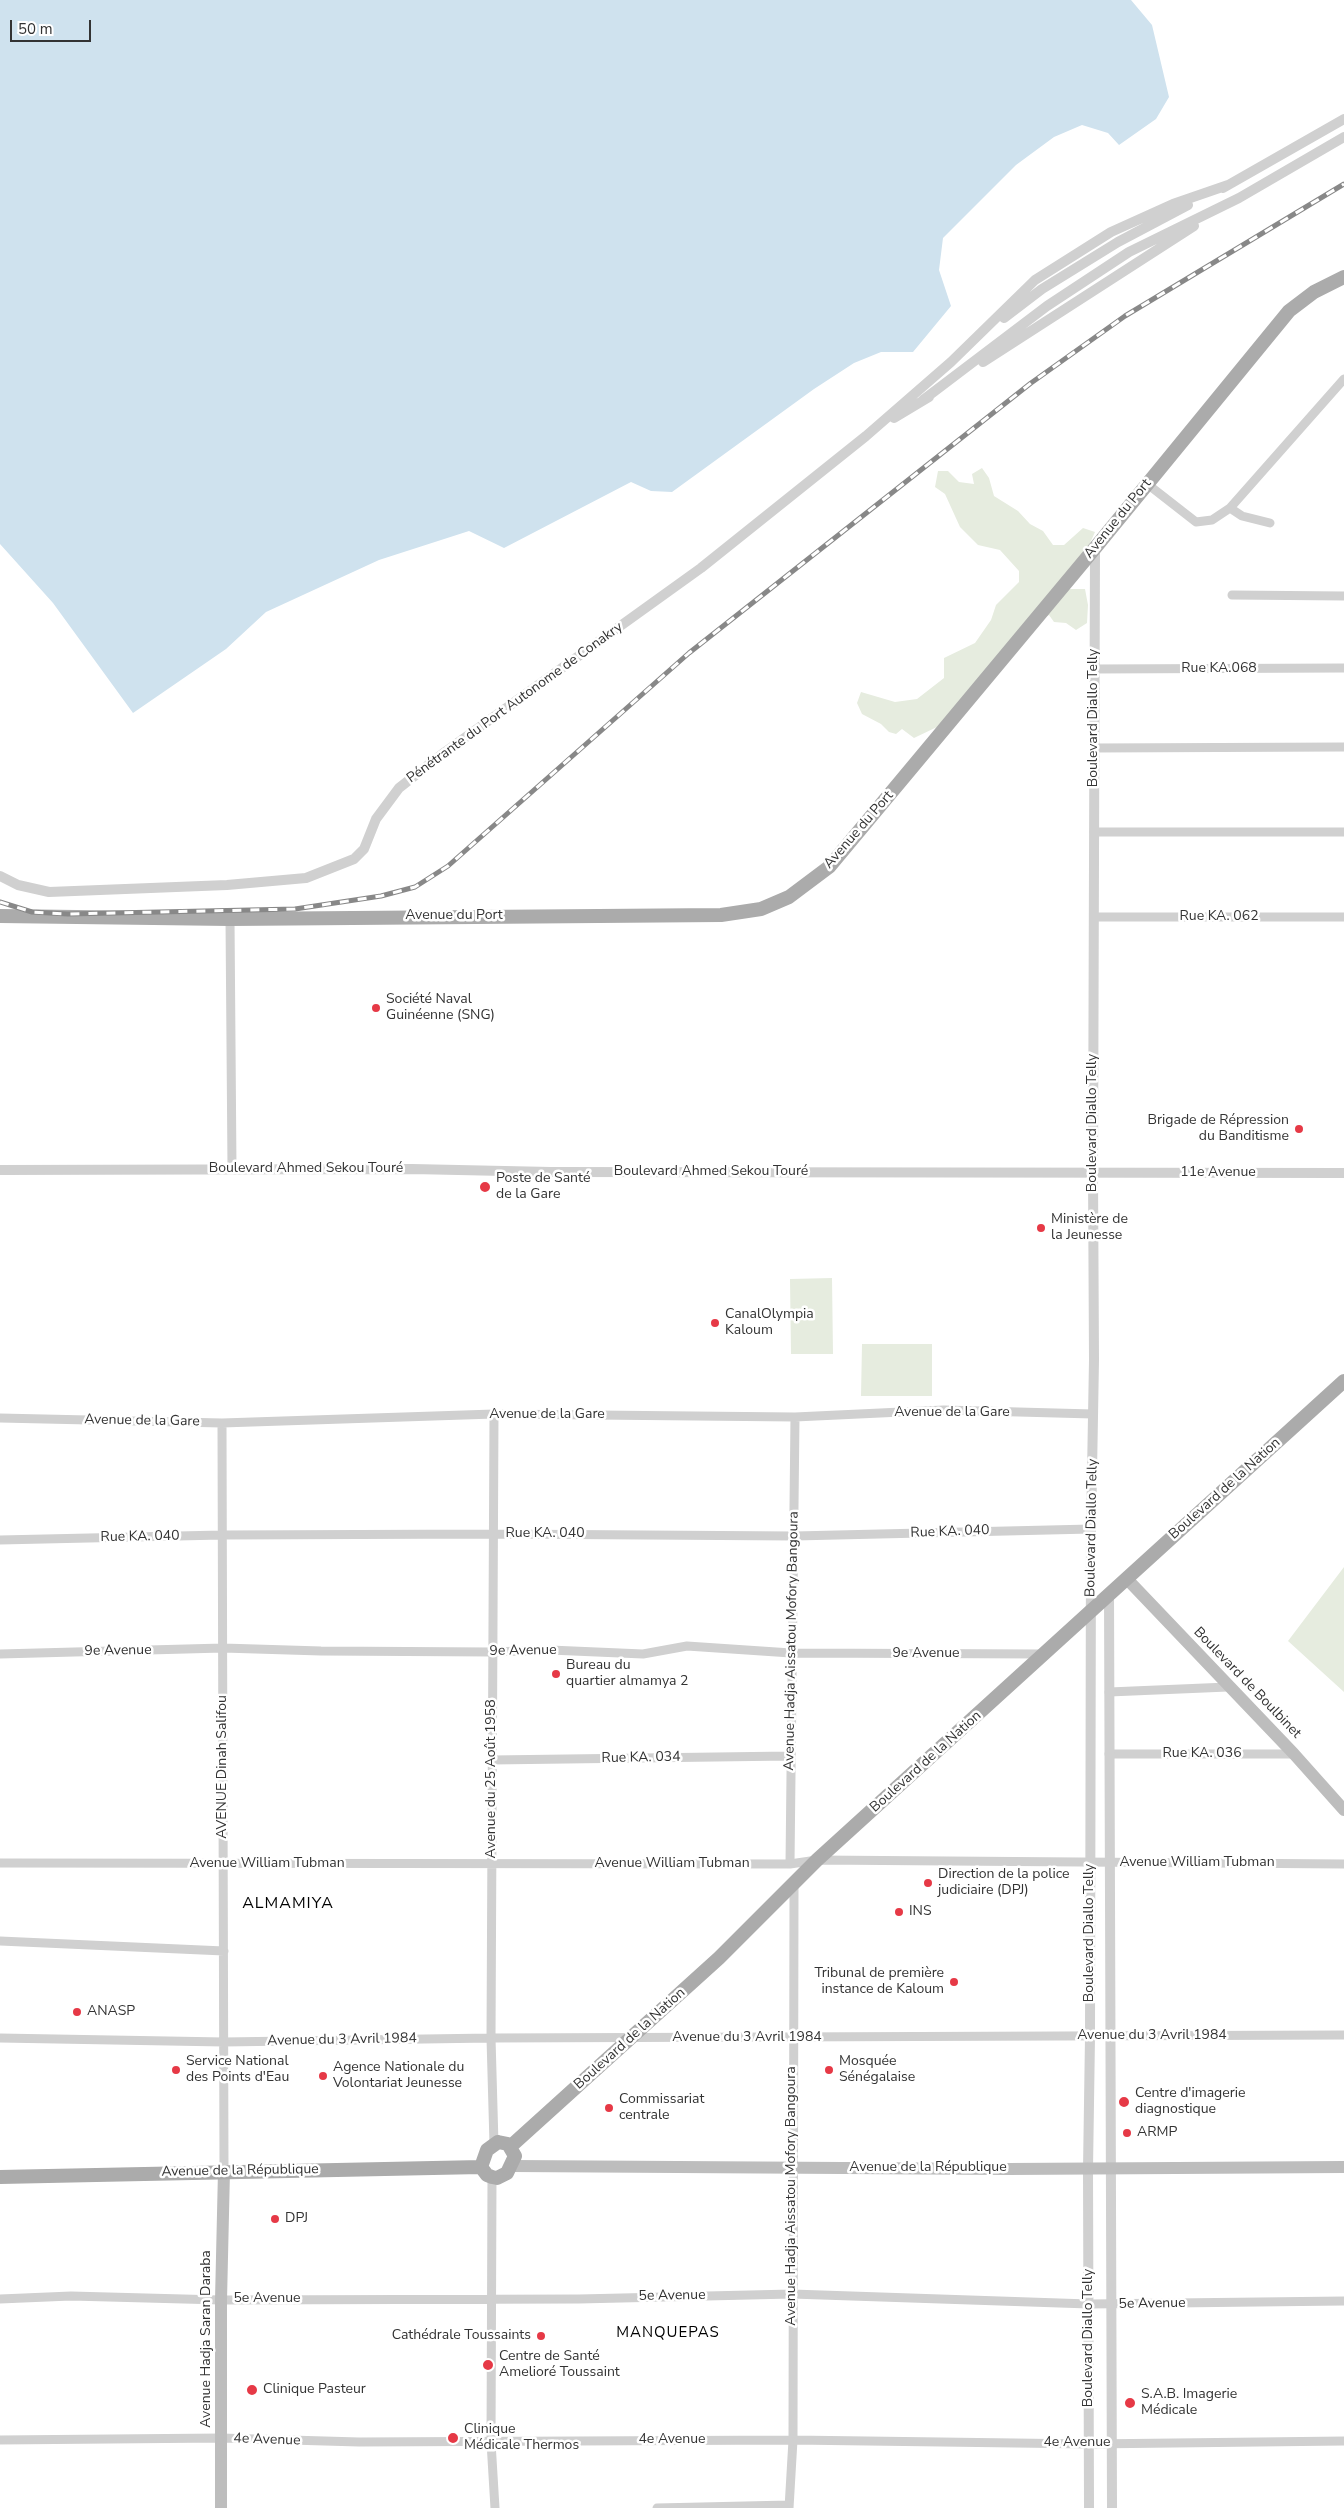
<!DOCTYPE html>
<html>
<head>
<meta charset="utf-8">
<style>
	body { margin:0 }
	#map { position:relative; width:1344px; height:2508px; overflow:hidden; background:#fff; font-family:"Nunito Sans",sans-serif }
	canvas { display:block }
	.scale { position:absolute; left:10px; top:20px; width:81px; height:22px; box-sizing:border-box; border:2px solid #333; border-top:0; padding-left:6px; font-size:15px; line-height:18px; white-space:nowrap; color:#333; -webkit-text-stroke:4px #fff; paint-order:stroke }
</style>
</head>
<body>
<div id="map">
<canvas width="1344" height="2508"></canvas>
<div class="scale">50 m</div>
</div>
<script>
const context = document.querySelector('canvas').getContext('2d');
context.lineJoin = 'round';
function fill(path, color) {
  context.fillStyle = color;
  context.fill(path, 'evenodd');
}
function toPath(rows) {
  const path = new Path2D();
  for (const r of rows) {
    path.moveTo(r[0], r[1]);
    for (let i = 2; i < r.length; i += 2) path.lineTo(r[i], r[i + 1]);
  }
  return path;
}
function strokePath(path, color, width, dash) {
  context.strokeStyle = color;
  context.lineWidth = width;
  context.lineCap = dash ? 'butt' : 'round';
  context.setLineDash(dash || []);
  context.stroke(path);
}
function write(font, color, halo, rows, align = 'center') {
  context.font = font + ' "Nunito Sans",sans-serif';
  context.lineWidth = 5;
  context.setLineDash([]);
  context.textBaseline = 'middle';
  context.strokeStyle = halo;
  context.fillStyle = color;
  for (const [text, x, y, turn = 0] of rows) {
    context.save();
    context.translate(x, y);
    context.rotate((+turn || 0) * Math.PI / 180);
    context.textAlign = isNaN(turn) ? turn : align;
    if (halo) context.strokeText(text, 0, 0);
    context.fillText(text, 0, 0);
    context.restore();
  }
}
fill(toPath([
	[982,468,989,478,994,496,1018,511,1030,524,1043,531,1053,545,1064,545,1083,528,1095,532,1073,581,1066,589,1085,589,1088,605,1087,623,1076,630,1066,623,1054,622,1049,615,1037,622,937,727,914,738,902,729,896,734,889,732,881,724,862,714,857,703,861,692,895,702,917,699,944,678,944,658,975,643,991,620,996,605,1019,582,1019,571,1000,550,978,545,960,527,945,494,935,487,938,471,948,471,959,482,974,484,972,474],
	[832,1278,833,1354,791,1354,790,1279],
	[862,1344,932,1344,932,1396,861,1396],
	[1344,1567,1344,1692,1288,1641]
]), '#e6ecdf');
fill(toPath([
	[0,0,1131,0,1152,25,1169,97,1156,119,1119,145,1108,133,1082,125,1054,137,1016,165,943,238,939,270,951,306,913,352,881,352,854,363,814,389,672,492,651,491,631,482,504,548,469,531,379,560,266,612,226,649,133,713,53,603,0,544]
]), '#cfe2ee');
strokePath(toPath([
	[1146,483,1196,522,1212,520,1230,508,1344,379],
	[1230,508,1242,516,1270,523],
	[1232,595,1344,596],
	[1094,669,1344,668],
	[1094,748,1344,747],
	[1094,832,1344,832],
	[1094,917,1344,917],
	[230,919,232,1169],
	[0,1418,222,1423,494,1414,795,1417,944,1410,1093,1414],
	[222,1423,224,2171],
	[0,1540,222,1535,495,1534,795,1536,1091,1529],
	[0,1654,223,1648,321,1651,492,1652,550,1650,643,1654,687,1646,791,1653,1043,1654],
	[1109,1692,1228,1687],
	[1109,1754,1294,1754],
	[492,1760,790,1756],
	[0,1863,790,1864,817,1860,1344,1864],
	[790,1864,795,1417],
	[0,1941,224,1951],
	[0,2038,224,2042,491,2038,1344,2035],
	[494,2144,491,2038,494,1414],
	[492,2177,491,2442,495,2508],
	[0,2299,71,2296,221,2300,579,2299,792,2294,1089,2304,1344,2301],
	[0,2440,221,2438,359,2442,793,2440,1089,2444,1344,2441],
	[657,2508,789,2505],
	[789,2508,793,2440,794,1885]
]), '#d0d0d0', 9);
strokePath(toPath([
	[1223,188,1344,119],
	[1004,318,1042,289,1118,242,1188,205],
	[983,362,1194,226],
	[923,400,1047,306,1129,252,1239,198,1344,137],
	[894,418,929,397],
	[0,876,18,885,49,892,227,885,306,878,354,859,364,849,376,819,399,788,445,752,701,568,866,436,951,362,1035,280,1111,232,1173,204,1228,185],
	[0,1170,412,1169,551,1172,1344,1173],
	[1109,1594,1112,2508],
	[1089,2508,1088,2169,1090,2037,1091,1529,1094,1360,1093,1173,1095,548]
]), '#d0d0d0', 10);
strokePath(toPath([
	[1127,1579,1294,1754,1344,1810],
	[512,2166,1008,2169,1344,2167],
	[221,2508,221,2300,224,2171]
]), '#bdbdbd', 12);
strokePath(toPath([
	[0,916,230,919,721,915,761,909,789,897,829,867,1095,548,1289,311,1314,292,1344,277],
	[498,2142,508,2144,515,2156,507,2173,497,2178,492,2177,487,2175,481,2167,487,2150,498,2142],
	[511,2146,719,1958,817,1860,1344,1381],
	[0,2177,481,2167]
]), '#ababab', 14);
const rail = toPath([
	[0,902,32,912,68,914,295,909,381,896,415,887,448,866,689,653,1031,383,1125,316,1344,184]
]);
strokePath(rail, '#888', 5);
strokePath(rail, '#fff', 3, [9]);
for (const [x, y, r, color] of [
	[376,1008,5,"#e63946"],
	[1299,1129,5,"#e63946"],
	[485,1187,6,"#e63946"],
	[1041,1228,5,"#e63946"],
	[715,1323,5,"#e63946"],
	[556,1674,5,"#e63946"],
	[928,1883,5,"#e63946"],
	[899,1912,5,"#e63946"],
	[954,1982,5,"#e63946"],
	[77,2012,5,"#e63946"],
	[176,2070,5,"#e63946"],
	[829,2070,5,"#e63946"],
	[323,2076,5,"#e63946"],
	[1124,2102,6,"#e63946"],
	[609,2108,5,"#e63946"],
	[1127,2133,5,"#e63946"],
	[275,2219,5,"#e63946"],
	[541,2336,5,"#e63946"],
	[488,2365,6,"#e63946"],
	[252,2390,6,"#e63946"],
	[1130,2403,6,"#e63946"],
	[453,2438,6,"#e63946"]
]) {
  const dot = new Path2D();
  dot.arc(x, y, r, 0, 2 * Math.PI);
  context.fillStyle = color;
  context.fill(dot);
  strokePath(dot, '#fff', 2);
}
write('14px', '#333', '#fff', [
	["Avenue du Port",1118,519,-51],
	["Rue KA.068",1219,669],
	["Pénétrante du Port Autonome de Conakry",515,703,-36],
	["Boulevard Diallo Telly",1094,718,-90],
	["Avenue du Port",859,830,-49],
	["Avenue du Port",454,916],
	["Rue KA. 062",1219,917],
	["Boulevard Diallo Telly",1093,1123,-90],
	["Boulevard Ahmed Sekou Touré",306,1169],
	["Boulevard Ahmed Sekou Touré",711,1172],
	["11e Avenue",1218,1173],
	["Avenue de la Gare",952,1413],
	["Avenue de la Gare",547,1415],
	["Avenue de la Gare",142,1421,1],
	["Boulevard de la Nation",1225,1489,-42],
	["Boulevard Diallo Telly",1092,1528,-89],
	["Rue KA. 040",950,1532,-2],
	["Rue KA. 040",545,1534],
	["Rue KA. 040",140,1537,-1],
	["Avenue Hadja Aissatou Mofory Bangoura",792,1641,-89],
	["9e Avenue",118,1651,-1],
	["9e Avenue",523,1651,-1],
	["9e Avenue",926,1654],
	["Boulevard de Boulbinet",1247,1683,46],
	["Rue KA. 036",1202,1754],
	["Rue KA. 034",641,1758,-1],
	["Boulevard de la Nation",926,1762,-42],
	["AVENUE Dinah Salifou",223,1767,-90],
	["Avenue du 25 Août 1958",492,1779,-90],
	["Avenue William Tubman",1197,1863],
	["Avenue William Tubman",267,1864],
	["Avenue William Tubman",672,1864],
	["Boulevard Diallo Telly",1090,1933,-90],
	["Avenue du 3 Avril 1984",1152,2036],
	["Avenue du 3 Avril 1984",747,2038],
	["Boulevard de la Nation",630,2039,-42],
	["Avenue du 3 Avril 1984",342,2040,-1],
	["Avenue de la République",928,2168],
	["Avenue de la République",240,2171,-1],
	["Avenue Hadja Aissatou Mofory Bangoura",792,2196,-90],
	["5e Avenue",672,2296,-1],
	["5e Avenue",267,2299],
	["5e Avenue",1152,2304,-1],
	["Boulevard Diallo Telly",1089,2338,-90],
	["Avenue Hadja Saran Daraba",207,2339,-90],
	["4e Avenue",267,2440,2],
	["4e Avenue",672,2440],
	["4e Avenue",1077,2443]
]);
write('14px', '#333', '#fff', [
	["Société Naval",386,1000],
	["Guinéenne (SNG)",386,1016],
	["Brigade de Répression",1289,1121,"right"],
	["du Banditisme",1289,1137,"right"],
	["Poste de Santé",496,1179],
	["de la Gare",496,1195],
	["Ministère de",1051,1220],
	["la Jeunesse",1051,1236],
	["CanalOlympia",725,1315],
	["Kaloum",725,1331],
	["Bureau du",566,1666],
	["quartier almamya 2",566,1682],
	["Direction de la police",938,1875],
	["judiciaire (DPJ)",938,1891],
	["INS",909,1912],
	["Tribunal de première",944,1974,"right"],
	["instance de Kaloum",944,1990,"right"],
	["ANASP",87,2012],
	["Service National",186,2062],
	["des Points d'Eau",186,2078],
	["Mosquée",839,2062],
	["Sénégalaise",839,2078],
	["Agence Nationale du",333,2068],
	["Volontariat Jeunesse",333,2084],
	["Centre d'imagerie",1135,2094],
	["diagnostique",1135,2110],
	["Commissariat",619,2100],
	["centrale",619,2116],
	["ARMP",1137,2133],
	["DPJ",285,2219],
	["Cathédrale Toussaints",531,2336,"right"],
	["Centre de Santé",499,2357],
	["Amelioré Toussaint",499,2373],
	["Clinique Pasteur",263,2390],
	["S.A.B. Imagerie",1141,2395],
	["Médicale",1141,2411],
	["Clinique",464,2430],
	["Médicale Thermos",464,2446]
], 'left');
context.letterSpacing = '1px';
write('15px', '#000', '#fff', [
	["MANQUEPAS",668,2333]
]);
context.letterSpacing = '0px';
context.letterSpacing = '1px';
write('16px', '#000', '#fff', [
	["ALMAMIYA",288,1904]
]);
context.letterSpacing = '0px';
</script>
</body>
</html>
